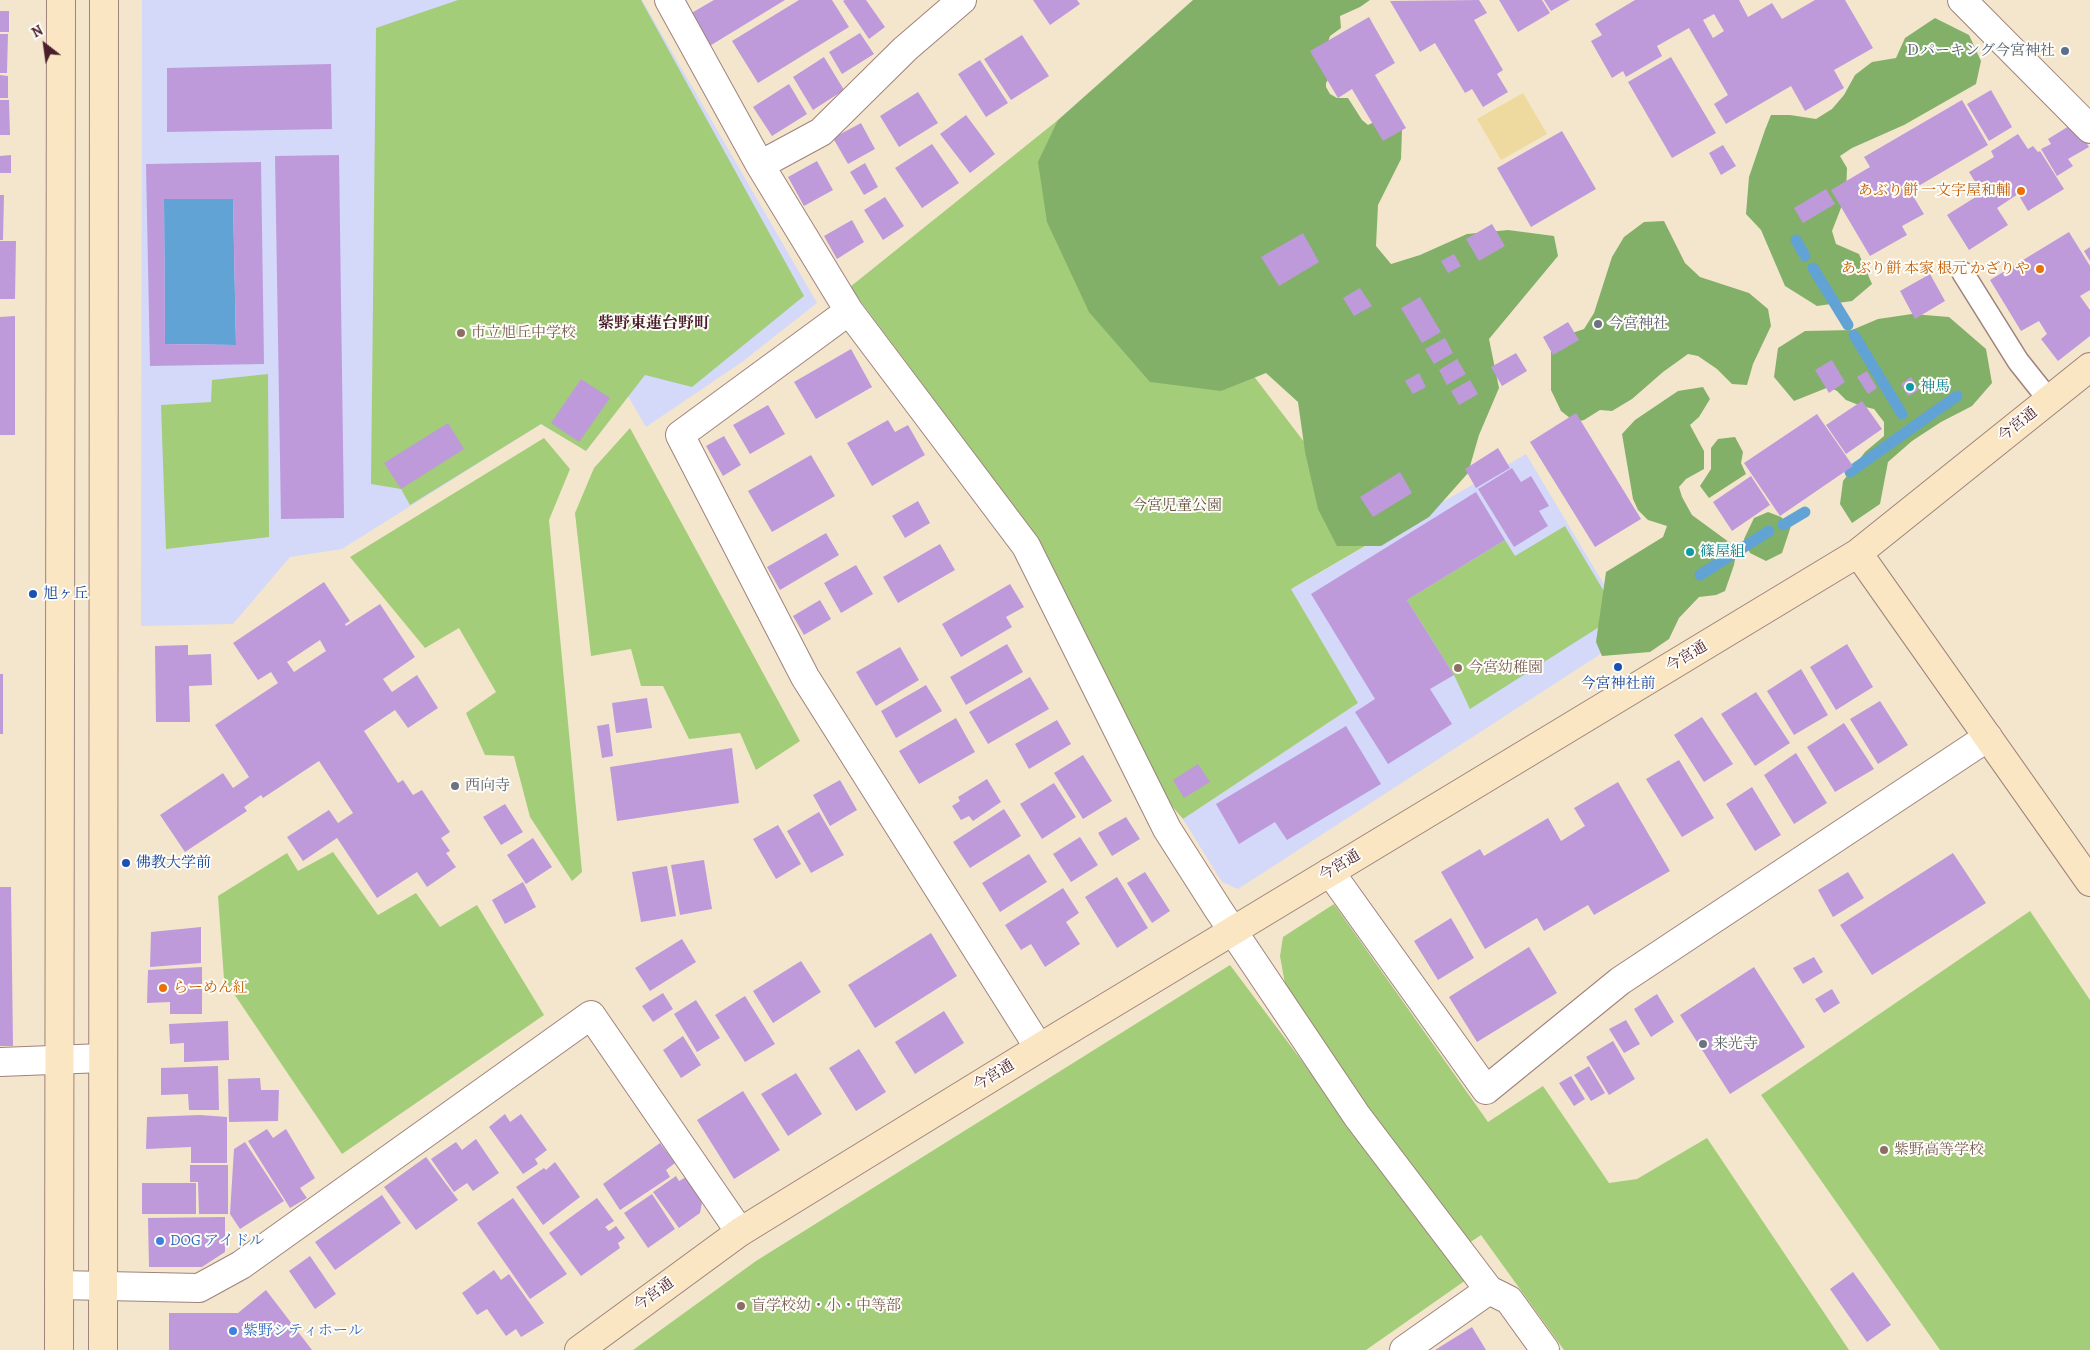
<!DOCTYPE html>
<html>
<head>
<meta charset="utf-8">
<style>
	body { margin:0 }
	#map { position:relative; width:2090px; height:1350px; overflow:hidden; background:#f4e6cd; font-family:Alegreya,serif }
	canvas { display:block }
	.north { position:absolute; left:20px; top:20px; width:50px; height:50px; -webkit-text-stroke:4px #fdfcf7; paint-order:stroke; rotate:330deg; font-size:14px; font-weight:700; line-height:20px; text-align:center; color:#4a1f2b }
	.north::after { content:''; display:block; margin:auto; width:18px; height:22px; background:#4a1f2b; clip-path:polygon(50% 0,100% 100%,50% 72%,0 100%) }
</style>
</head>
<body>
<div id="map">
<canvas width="2090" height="1350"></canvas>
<div class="north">N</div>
</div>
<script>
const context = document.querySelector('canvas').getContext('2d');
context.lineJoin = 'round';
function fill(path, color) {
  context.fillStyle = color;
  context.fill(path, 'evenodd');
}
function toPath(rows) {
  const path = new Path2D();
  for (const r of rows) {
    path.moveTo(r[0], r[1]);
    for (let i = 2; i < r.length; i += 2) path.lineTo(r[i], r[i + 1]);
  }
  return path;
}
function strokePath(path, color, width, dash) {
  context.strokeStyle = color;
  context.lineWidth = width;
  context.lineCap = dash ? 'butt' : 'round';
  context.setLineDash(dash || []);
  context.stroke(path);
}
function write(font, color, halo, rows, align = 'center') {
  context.font = font + ' Alegreya,"Noto Serif JP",serif';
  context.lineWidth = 4;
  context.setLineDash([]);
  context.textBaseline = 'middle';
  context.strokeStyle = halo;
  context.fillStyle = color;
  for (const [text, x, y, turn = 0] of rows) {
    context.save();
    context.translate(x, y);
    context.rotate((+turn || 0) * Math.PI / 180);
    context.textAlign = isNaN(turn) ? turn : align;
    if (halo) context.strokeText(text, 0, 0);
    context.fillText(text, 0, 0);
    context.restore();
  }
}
fill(toPath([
	[142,0,642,0,817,303,742,362,646,427,628,396,586,451,541,424,342,549,290,557,233,624,141,626],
	[1526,454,1633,633,1238,889,1222,882,1183,819,1358,703,1291,589]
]), '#d4d8f9');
fill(toPath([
	[458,0,641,0,804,296,692,387,645,375,586,451,541,424,410,505,401,489,371,484,376,28],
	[1058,120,1363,519,1377,539,1291,589,1358,703,1183,819,1171,805,1033,532,850,287],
	[268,374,269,537,166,549,161,405,211,402,212,380],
	[630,428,800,741,756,770,740,733,689,739,663,686,641,686,631,649,591,656,575,513,594,468],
	[544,438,570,469,549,520,582,872,572,881,530,817,514,756,485,755,466,713,496,692,459,628,425,648,350,557],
	[1565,526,1618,615,1470,709,1454,675,1407,600,1505,540,1515,556],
	[333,852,378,915,416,893,440,927,477,905,544,1015,342,1154,224,979,218,896,287,853,298,871],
	[1334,904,1488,1122,1543,1086,1609,1183,1637,1179,1707,1138,1849,1350,1564,1350,1481,1235,1463,1247,1298,1015,1285,984,1280,956,1283,937],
	[2030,911,2090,1000,2090,1350,1940,1350,1761,1095],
	[1230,965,1466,1280,1366,1350,633,1350,756,1261]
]), '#a3cd79');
fill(toPath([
	[1193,0,1370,0,1360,7,1340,16,1341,28,1330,36,1325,51,1332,73,1326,83,1326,87,1330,94,1337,98,1348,98,1362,120,1368,125,1382,118,1402,129,1401,159,1378,205,1376,246,1391,264,1420,255,1467,234,1508,230,1554,236,1558,256,1489,339,1499,388,1479,435,1468,473,1429,517,1381,546,1337,546,1318,509,1305,452,1298,402,1266,373,1221,391,1150,382,1089,312,1047,222,1038,162,1058,120],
	[1935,18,1969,35,1981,61,1976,84,1904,125,1852,148,1840,156,1847,168,1846,195,1832,231,1836,244,1859,254,1872,284,1852,301,1817,306,1785,286,1761,230,1746,214,1749,177,1765,130,1771,115,1790,115,1816,119,1832,109,1844,95,1855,75,1872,62,1896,58,1905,38],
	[1664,221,1685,263,1700,277,1749,293,1768,309,1771,326,1753,364,1747,385,1732,384,1717,369,1698,356,1688,354,1663,372,1632,399,1612,411,1600,410,1584,420,1575,422,1561,411,1551,390,1551,352,1566,335,1584,329,1594,313,1612,257,1624,237,1644,222],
	[1912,314,1949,317,1986,349,1992,383,1972,406,1941,422,1912,441,1888,462,1880,504,1852,523,1840,504,1843,481,1865,452,1884,436,1884,422,1874,409,1861,406,1846,400,1837,391,1829,387,1794,401,1774,377,1778,348,1805,331,1852,330,1878,319],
	[1703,387,1710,399,1699,417,1690,425,1704,451,1704,469,1686,479,1679,487,1682,497,1692,515,1737,548,1734,565,1725,591,1716,595,1699,597,1679,618,1669,639,1650,652,1602,656,1596,642,1606,572,1663,537,1667,526,1648,520,1638,510,1633,499,1622,434,1635,420,1678,391],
	[1735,437,1743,452,1741,463,1746,474,1709,498,1700,486,1711,469,1711,448,1718,439],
	[1768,512,1781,517,1791,526,1782,553,1766,561,1750,553,1744,539,1754,518]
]), '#82b069');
fill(toPath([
	[1523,93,1547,134,1501,160,1477,119]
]), '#eeda9e');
fill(toPath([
	[164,199,233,199,236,345,165,344]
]), '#61a3d5');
strokePath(toPath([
	[1796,240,1805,256],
	[1813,268,1848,325],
	[1854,335,1902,414],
	[1850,472,1957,396],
	[1783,525,1805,512],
	[1700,575,1769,531]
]), '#61a3d5', 11);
fill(toPath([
	[714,0,785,0,708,47,688,15],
	[799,0,832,0,849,27,758,83,732,41],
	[845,0,866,0,885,27,869,39,843,1],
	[1033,0,1077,0,1080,4,1050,25],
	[1479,0,1487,13,1474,20,1503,70,1497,74,1508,92,1483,107,1472,89,1465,93,1435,43,1420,52,1390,1],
	[1499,0,1542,0,1550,13,1518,32],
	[1544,0,1570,0,1551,11],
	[1635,0,1739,0,1748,17,1772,3,1782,19,1815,0,1845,0,1873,48,1834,70,1844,88,1805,111,1791,86,1726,124,1714,104,1728,95,1689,28,1657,46,1662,56,1626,77,1623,71,1612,78,1591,41,1602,35,1595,24],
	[1714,14,1724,31,1713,38,1703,20],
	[0,11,9,11,9,32,0,32],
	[1369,17,1395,63,1375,75,1406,128,1383,141,1352,89,1338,98,1310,51],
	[860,33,874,54,842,74,829,52],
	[0,34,8,34,7,73,0,73],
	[1022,35,1049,76,1011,100,984,59],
	[824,57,844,90,813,110,793,77],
	[1671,57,1716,133,1672,158,1628,82],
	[980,60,1008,103,986,117,958,74],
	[331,64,332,129,167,132,167,68],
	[0,75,8,76,8,98,0,98],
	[789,84,807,114,772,136,753,107],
	[1991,90,2012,127,1989,141,1967,104],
	[918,92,938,123,899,147,880,116],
	[0,100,9,100,10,135,0,135],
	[1962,100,1988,145,1910,191,1924,214,1902,226,1907,235,1870,256,1831,190,1870,167,1864,157],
	[966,115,995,154,970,173,940,134],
	[861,123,875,149,848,164,833,138],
	[2074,123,2089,147,2068,159,2073,166,2057,176,2041,149,2051,144,2048,139],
	[1562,131,1596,189,1531,227,1497,168],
	[2018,134,2028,149,2033,146,2038,152,2040,151,2064,189,2028,211,2018,194,1997,208,2008,225,1969,250,1947,215,1982,193,1969,172,1994,157,1991,151],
	[932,144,959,183,922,208,895,168],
	[1723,145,1736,166,1721,175,1709,153],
	[11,155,11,173,0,173,0,156],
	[339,155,344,518,281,519,275,156],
	[817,161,833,190,804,206,788,177],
	[261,162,264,364,150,366,146,164],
	[164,199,233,199,236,345,165,344],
	[865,163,878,187,864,195,850,172],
	[1826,189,1835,204,1803,223,1794,208],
	[0,195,4,195,3,240,0,240],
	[885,197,904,226,883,240,864,210],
	[852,220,864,242,837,259,824,236],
	[1492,224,1505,246,1479,261,1466,239],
	[2069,232,2090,266,2090,290,2080,296,2090,310,2090,336,2058,361,2041,339,2047,334,2039,321,2021,331,1990,280],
	[1303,233,1319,262,1279,286,1261,257],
	[0,241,16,241,15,299,0,299],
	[2090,247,2090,261,2084,251],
	[1454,254,1461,266,1448,273,1441,261],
	[1930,274,1945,301,1915,319,1900,291],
	[1360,288,1372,306,1354,316,1343,298],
	[1420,297,1441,332,1422,343,1401,308],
	[15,316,15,435,0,435,0,317],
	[1568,322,1579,340,1553,355,1543,337],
	[1445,338,1453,353,1434,364,1425,349],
	[851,349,872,387,816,419,794,382],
	[1516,353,1527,371,1502,386,1491,367],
	[1457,359,1466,374,1447,385,1439,370],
	[1832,360,1845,382,1829,393,1815,370],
	[1867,371,1877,388,1868,394,1857,377],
	[1419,373,1426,387,1413,394,1405,381],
	[1911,377,1919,390,1908,396,1901,384],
	[581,379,610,398,579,442,551,423],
	[1470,380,1478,394,1459,405,1451,391],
	[1862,401,1882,429,1846,454,1826,425],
	[768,405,785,434,750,454,733,425],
	[1576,413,1641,519,1595,547,1530,442],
	[1817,414,1853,466,1780,516,1744,463],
	[888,420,895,432,908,425,925,455,872,486,847,443],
	[448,423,464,449,401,489,384,463],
	[724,436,741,465,723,476,706,446],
	[1498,448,1510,468,1476,488,1465,469],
	[811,455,835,496,772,532,748,491],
	[1512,468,1521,482,1531,476,1549,506,1539,511,1548,526,1514,547,1478,489],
	[1400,472,1412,493,1373,517,1360,497],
	[1751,476,1770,505,1732,531,1713,502],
	[1476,492,1505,540,1407,600,1454,675,1430,689,1452,724,1388,764,1355,712,1375,699,1311,594],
	[918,501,930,523,905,538,892,516],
	[826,533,839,555,780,590,767,567],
	[940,544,955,570,898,603,883,577],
	[856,565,873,594,841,613,824,583],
	[324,582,350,621,345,624,346,626,380,604,415,657,383,679,392,692,417,675,438,708,408,728,395,710,364,731,398,783,403,780,413,795,422,790,450,832,441,838,450,851,446,853,456,867,427,887,417,872,377,898,337,838,303,861,287,837,329,810,338,823,353,813,319,761,263,798,261,795,244,807,247,811,185,852,160,815,223,773,233,788,249,777,215,725,278,683,271,672,258,680,233,643],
	[320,640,326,651,294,672,287,662],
	[1010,584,1024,607,1006,617,1012,627,961,657,942,624],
	[820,600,831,619,804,635,793,616],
	[1007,644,1023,672,966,705,950,677],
	[1847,644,1873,687,1836,710,1810,667],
	[188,645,188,655,211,654,212,685,189,686,190,722,156,722,155,646],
	[900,647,919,680,876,706,856,672],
	[1801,669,1828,715,1794,735,1767,691],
	[0,674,3,674,3,734,0,734],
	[1030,677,1049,709,988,744,969,712],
	[926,685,942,711,896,738,881,711],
	[1756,692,1790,743,1755,766,1721,714],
	[647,698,652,728,616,733,612,703],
	[1880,701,1908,745,1878,764,1850,719],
	[1702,717,1733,764,1704,782,1674,735],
	[956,718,975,752,919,784,899,751],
	[1057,720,1071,744,1029,769,1015,744],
	[1844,723,1874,769,1835,792,1807,747],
	[609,724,613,756,602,758,597,726],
	[1346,726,1381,784,1287,840,1275,822,1239,844,1216,804],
	[732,748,739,803,617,821,610,767],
	[1796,753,1827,803,1794,824,1764,775],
	[1083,755,1112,801,1083,819,1054,773],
	[1679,760,1714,818,1682,837,1646,779],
	[1198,764,1210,782,1184,798,1173,780],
	[987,779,1001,802,973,821,969,816,961,820,952,806,960,801,958,797],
	[840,780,857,810,830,826,813,795],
	[1618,782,1670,871,1594,915,1588,905,1544,931,1537,918,1485,949,1441,872,1480,849,1484,856,1548,818,1561,841,1585,826,1574,808],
	[1054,783,1076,817,1042,839,1020,804],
	[1752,787,1781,835,1755,851,1726,804],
	[505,804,523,832,501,845,483,817],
	[1004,809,1021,836,970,868,953,842],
	[819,812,844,855,811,873,787,831],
	[1126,817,1140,839,1112,856,1098,833],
	[778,825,801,864,776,879,753,839],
	[1080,837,1098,865,1071,882,1053,854],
	[533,838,552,867,526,884,507,855],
	[1953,853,1986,903,1872,975,1840,925],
	[1029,854,1047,882,1000,912,982,883],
	[704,860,712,909,680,915,671,865],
	[667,866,676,916,641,922,632,872],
	[1145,872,1170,911,1152,923,1127,883],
	[1848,872,1864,898,1833,917,1818,890],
	[1117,877,1148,928,1117,948,1085,897],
	[523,882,536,907,505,924,492,900],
	[0,887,11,887,13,1046,0,1046],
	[1063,888,1079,913,1066,922,1080,944,1045,967,1031,944,1021,950,1005,925],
	[1451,918,1474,958,1438,980,1414,941],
	[201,927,201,963,150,967,151,932],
	[931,933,957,976,875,1028,848,985],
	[682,939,696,962,650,991,635,968],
	[1529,947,1557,993,1477,1042,1449,997],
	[1814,957,1823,972,1803,984,1793,968],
	[801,961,821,992,773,1023,753,991],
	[202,967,202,1014,170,1014,170,1002,147,1003,148,970],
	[1754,967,1805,1047,1730,1094,1680,1015],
	[1832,989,1840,1003,1824,1013,1815,999],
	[663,993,673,1009,653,1022,642,1006],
	[1657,994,1674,1022,1651,1037,1634,1009],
	[745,996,775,1044,745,1062,715,1015],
	[696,1000,720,1038,697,1052,674,1014],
	[944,1011,964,1043,915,1074,895,1042],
	[1626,1020,1640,1044,1624,1053,1609,1029],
	[228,1021,229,1060,184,1062,184,1043,170,1044,169,1024],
	[683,1036,701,1065,681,1078,663,1050],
	[1613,1041,1635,1079,1609,1095,1586,1057],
	[859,1049,886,1092,856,1111,829,1068],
	[218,1066,219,1110,189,1110,188,1094,161,1095,161,1068],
	[1589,1066,1605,1093,1591,1101,1574,1075],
	[796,1073,822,1114,788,1136,761,1094],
	[1571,1076,1585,1099,1574,1106,1559,1083],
	[260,1078,261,1090,279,1090,278,1121,229,1122,228,1079],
	[743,1091,780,1150,734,1179,697,1120],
	[505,1114,510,1122,521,1114,547,1150,535,1159,538,1164,523,1174,489,1127],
	[200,1115,227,1117,227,1163,191,1163,191,1147,146,1149,147,1117],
	[267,1129,273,1138,286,1129,315,1178,300,1188,307,1198,290,1208,248,1141],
	[476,1139,499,1173,473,1191,467,1183,454,1192,431,1159,456,1142,462,1150],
	[245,1142,284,1201,240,1229,230,1214,234,1149],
	[660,1143,675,1163,666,1170,670,1177,620,1210,603,1184],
	[426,1157,458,1200,416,1230,384,1187],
	[555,1162,580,1197,543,1225,516,1187,544,1168,546,1170],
	[190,1165,228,1165,228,1214,199,1214,198,1182,190,1182],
	[676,1176,679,1181,688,1176,703,1197,700,1213,679,1228,653,1192],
	[142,1183,196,1183,196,1214,142,1214],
	[652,1194,675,1229,648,1248,624,1213],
	[382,1195,401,1223,335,1270,315,1242],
	[513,1198,567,1274,530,1299,477,1223],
	[597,1198,614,1221,605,1227,609,1231,616,1226,625,1238,618,1243,620,1248,581,1276,549,1233],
	[225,1217,225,1252,202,1267,149,1267,148,1218],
	[310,1256,336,1294,315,1309,289,1271],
	[494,1270,501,1280,509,1274,544,1323,521,1337,516,1329,506,1336,487,1309,477,1315,462,1293],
	[1853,1272,1891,1325,1867,1342,1830,1289],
	[266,1290,312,1350,169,1350,169,1313,238,1313],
	[1472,1327,1486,1350,1435,1350]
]), '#be9adb');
const lane = toPath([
	[1963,273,2018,361,2049,400]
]);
const street = toPath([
	[669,0,760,165,849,311,1026,546,1167,829,1218,909,1357,1116,1489,1290,1509,1300,1545,1350],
	[1962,0,2090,129],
	[760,165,821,132,905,49,962,0],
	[849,311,680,435,805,677,1039,1048],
	[1330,872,1486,1090,1620,981,1988,737],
	[0,1062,103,1058],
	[59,1285,199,1288,241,1265,591,1015,740,1232],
	[1404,1350,1489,1290]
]);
const secondary = toPath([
	[1858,553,2090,882],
	[59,1350,61,0],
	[103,1350,104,0],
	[579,1350,740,1232,1039,1048,1858,553,2090,367]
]);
strokePath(lane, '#9f827c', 24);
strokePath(street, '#9f827c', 30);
strokePath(secondary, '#9f827c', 30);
strokePath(lane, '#fff', 21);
strokePath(street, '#fff', 28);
strokePath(secondary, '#fbe6c4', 28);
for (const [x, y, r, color] of [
	[2065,51,5,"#5c6f8a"],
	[2021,191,5,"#e8710a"],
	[2040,269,5,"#e8710a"],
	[1598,324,5,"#6b7280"],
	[461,333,5,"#8d6e63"],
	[1910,387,5,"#0f9aa8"],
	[1690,552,5,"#0f9aa8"],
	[33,594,5,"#1a4fb4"],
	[1618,667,5,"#1a4fb4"],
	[1458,668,5,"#8d6e63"],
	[455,786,5,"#6b7280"],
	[126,863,5,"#1a4fb4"],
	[163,988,5,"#e8710a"],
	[1703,1044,5,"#6b7280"],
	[1884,1150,5,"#8d6e63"],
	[160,1241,5,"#3f7fe0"],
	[741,1306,5,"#8d6e63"],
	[233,1331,5,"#3f7fe0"]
]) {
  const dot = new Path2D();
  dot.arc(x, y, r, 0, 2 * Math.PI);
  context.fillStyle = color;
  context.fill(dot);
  strokePath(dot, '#fdfcf7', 2);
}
write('15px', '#4e5e75', '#fdfcf7', [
	["Ｄパーキング今宮神社",2055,51]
], 'right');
write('15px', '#c56008', '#fdfcf7', [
	["あぶり餅 一文字屋和輔",2011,191],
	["あぶり餅 本家 根元 かざりや",2030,269],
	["らーめん紅",173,988,"left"]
], 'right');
write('15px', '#5b616d', '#fdfcf7', [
	["今宮神社",1608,324],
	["西向寺",465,786],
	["来光寺",1713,1044]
], 'left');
write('15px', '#785e54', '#fdfcf7', [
	["市立旭丘中学校",471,333],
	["今宮幼稚園",1468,668],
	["紫野高等学校",1894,1150],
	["盲学校幼・小・中等部",751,1306]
], 'left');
write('15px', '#0d838f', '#fdfcf7', [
	["神馬",1920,387],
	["篠屋組",1700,552]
], 'left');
write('15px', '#4a1f2b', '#fdfcf7', [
	["今宮通",2018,425,-39],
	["今宮通",1687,657,-31],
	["今宮通",1340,866,-31],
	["今宮通",994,1076,-32],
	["今宮通",654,1295,-36]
]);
write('15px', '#655342', '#fdfcf7', [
	["今宮児童公園",1177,506]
]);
write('15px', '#164399', '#fdfcf7', [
	["旭ヶ丘",43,594],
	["今宮神社前",1618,684,"center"],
	["佛教大学前",136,863]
], 'left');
write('15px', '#366cbe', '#fdfcf7', [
	["DOG アイドル",170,1241],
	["紫野シティホール",243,1331]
], 'left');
write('bold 16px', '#4a1f2b', '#fdfcf7', [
	["紫野東蓮台野町",654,324]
]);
</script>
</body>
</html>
